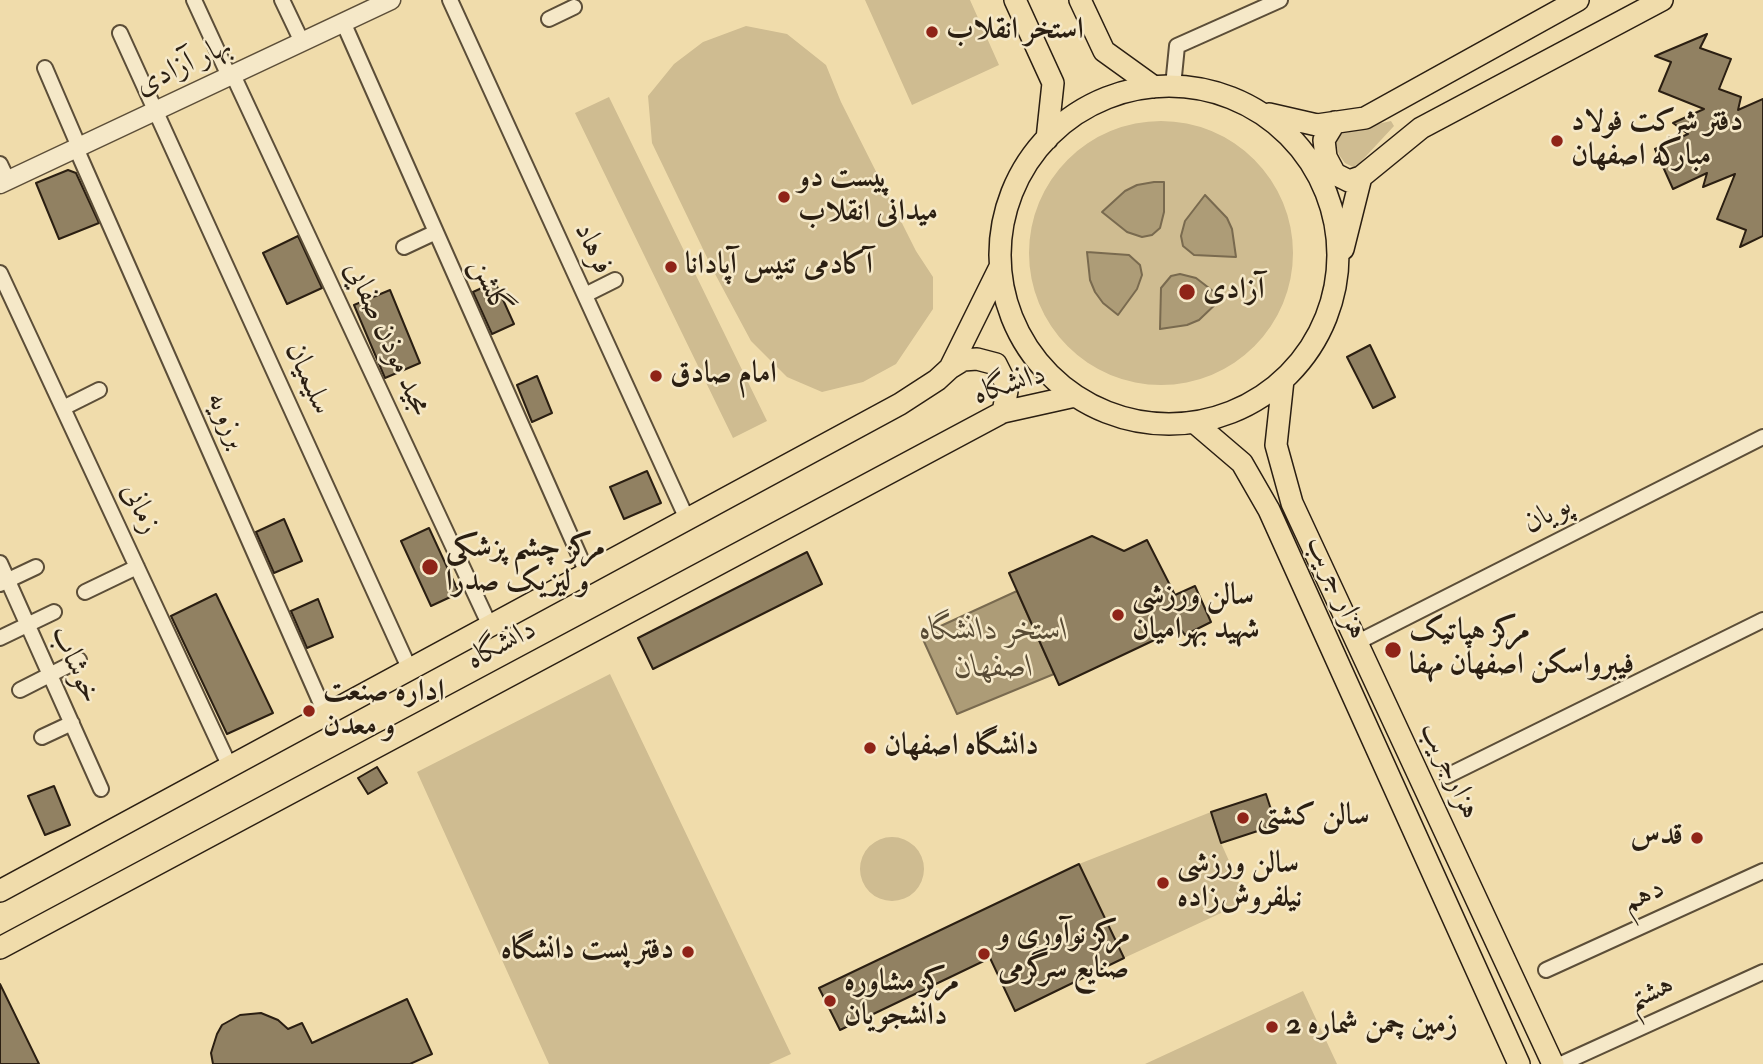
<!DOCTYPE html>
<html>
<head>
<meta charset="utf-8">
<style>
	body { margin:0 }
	canvas { display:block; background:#f0dcab }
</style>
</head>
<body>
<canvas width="1763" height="1064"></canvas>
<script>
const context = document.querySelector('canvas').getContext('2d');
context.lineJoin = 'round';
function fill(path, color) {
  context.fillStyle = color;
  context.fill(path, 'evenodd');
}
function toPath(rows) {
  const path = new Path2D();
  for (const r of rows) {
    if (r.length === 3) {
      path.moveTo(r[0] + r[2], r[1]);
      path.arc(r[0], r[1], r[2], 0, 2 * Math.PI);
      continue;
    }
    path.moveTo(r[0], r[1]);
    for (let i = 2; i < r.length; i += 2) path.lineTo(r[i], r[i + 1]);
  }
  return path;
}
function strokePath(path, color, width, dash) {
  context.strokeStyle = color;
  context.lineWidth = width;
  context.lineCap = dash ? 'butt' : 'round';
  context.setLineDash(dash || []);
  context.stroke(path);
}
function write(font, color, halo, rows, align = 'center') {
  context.font = font + ' "IM FELL Double Pica",Amiri,serif';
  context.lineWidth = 5;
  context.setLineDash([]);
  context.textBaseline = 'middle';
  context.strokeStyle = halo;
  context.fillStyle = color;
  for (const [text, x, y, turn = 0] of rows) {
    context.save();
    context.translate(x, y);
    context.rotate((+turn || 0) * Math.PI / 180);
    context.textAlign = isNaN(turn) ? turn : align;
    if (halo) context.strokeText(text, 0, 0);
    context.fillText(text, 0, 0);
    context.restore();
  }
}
fill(toPath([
	[865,0,970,0,999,65,912,105],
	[746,26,787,34,826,65,841,102,916,251,933,277,933,309,896,364,863,382,822,392,787,377,751,341,714,272,652,143,648,96,674,64,703,42],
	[609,97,767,421,733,438,575,113],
	[1391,121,1394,126,1355,168,1345,163,1339,155,1336,144,1338,133],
	[1161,253,132],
	[610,674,791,1054,769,1064,549,1064,417,772],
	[1211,812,1221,843,1247,901,1124,958,1079,864],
	[892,869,32],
	[1303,991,1337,1064,1145,1064]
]), '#cfbc91');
const water = toPath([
	[1154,182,1164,182,1164,212,1160,228,1152,235,1142,237,1127,232,1102,212,1125,191,1137,185,1154,182],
	[1205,195,1227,218,1232,229,1236,257,1194,255,1183,246,1181,236,1185,221,1205,195],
	[1087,252,1129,255,1140,265,1142,275,1137,289,1118,315,1103,303,1095,292,1090,280,1087,252],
	[1180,274,1196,278,1222,298,1199,320,1187,325,1160,329,1161,288,1171,276,1180,274],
	[1017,591,1054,674,957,714,921,635,1017,591]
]);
fill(water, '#ad9c77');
strokePath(water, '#796a4f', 2);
const building = toPath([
	[1707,34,1700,48,1731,59,1719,89,1741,97,1738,110,1763,99,1763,236,1740,247,1746,230,1717,219,1735,174,1703,187,1707,173,1673,189,1655,149,1688,134,1673,123,1704,109,1659,91,1671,62,1655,56,1707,34],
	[68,170,76,173,99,223,59,239,36,183,68,170],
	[298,236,322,288,287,304,263,253,298,236],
	[495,282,514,324,492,334,473,292,495,282],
	[390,290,420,363,385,378,354,305,390,290],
	[1370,345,1395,397,1373,408,1347,357,1370,345],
	[537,376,552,413,532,422,517,385,537,376],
	[647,471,661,503,624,519,610,487,647,471],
	[284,519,302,561,274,573,256,532,284,519],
	[429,528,459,593,431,606,401,541,429,528],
	[1092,536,1124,551,1147,540,1175,595,1195,586,1211,622,1185,635,1180,628,1059,685,1009,573,1092,536],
	[807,552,822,584,653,669,638,638,807,552],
	[216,594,273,713,227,734,171,616,216,594],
	[318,599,333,637,307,648,291,611,318,599],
	[377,767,387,783,368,794,358,778,377,767],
	[54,786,70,825,45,835,28,796,54,786],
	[1266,794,1276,825,1221,843,1211,812,1266,794],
	[1079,864,1124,958,1015,1011,990,958,840,1030,819,988,1079,864],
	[0,984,39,1064,0,1064,0,984],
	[407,999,432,1054,410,1064,213,1064,211,1053,217,1034,222,1025,240,1015,261,1013,278,1020,288,1029,302,1023,312,1043,407,999]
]);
fill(building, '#918162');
strokePath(building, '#2b1f12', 2);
const minor = toPath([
	[194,0,229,76],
	[282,0,302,42],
	[450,0,687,519],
	[549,19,574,7],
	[343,22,587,573],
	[120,33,410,670],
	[45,68,79,147],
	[233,75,490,626],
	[1173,86,1177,46,1280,0],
	[76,148,326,715],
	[0,164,8,181],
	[404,247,436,232],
	[0,273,230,767],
	[585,295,615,280],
	[63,408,99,390],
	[0,563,101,789],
	[0,584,36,567],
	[85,592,137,567],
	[0,638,54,612],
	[1356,643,1763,437],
	[20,690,79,660],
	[42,737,72,723],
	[1447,776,1763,620],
	[1546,970,1763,871],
	[1561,1064,1763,972]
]);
const tertiary = toPath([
	[0,184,391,0]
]);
const primary = toPath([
	[1015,0,1053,83,1047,139],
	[1080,0,1104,51,1154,87],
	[1169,255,169],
	[1269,114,1317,125,1365,118,1578,0],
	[1335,122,1324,140,1326,157,1335,174,1349,181,1361,177],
	[1343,249,1361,177,1421,128,1662,0],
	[950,368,963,360,977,359,996,364,1005,382,1007,391,1003,412],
	[1283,380,1276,445,1292,503,1553,1064],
	[1194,422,1242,463,1269,510,1519,1064],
	[0,891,900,404,937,380,950,368,1000,267],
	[0,948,1003,412,1075,396]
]);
strokePath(minor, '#5c4e38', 18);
strokePath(tertiary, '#5c4e38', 21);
strokePath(primary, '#2b1f12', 24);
strokePath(minor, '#f5e8c8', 14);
strokePath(tertiary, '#f5e8c8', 18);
strokePath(primary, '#f0dcab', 21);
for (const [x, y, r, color] of [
	[932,32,7,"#8f2418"],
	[1557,141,7,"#8f2418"],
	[784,197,7,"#8f2418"],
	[671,267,7,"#8f2418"],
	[1187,292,9,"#8f2418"],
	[656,376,7,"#8f2418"],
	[430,567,9,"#8f2418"],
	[1118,615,7,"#8f2418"],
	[1393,650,9,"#8f2418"],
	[309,711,7,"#8f2418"],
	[870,748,7,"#8f2418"],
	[1243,818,7,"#8f2418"],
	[1697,838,7,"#8f2418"],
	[1163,883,7,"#8f2418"],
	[688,952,7,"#8f2418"],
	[984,954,7,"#8f2418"],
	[830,1001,7,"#8f2418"],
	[1272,1027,7,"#8f2418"]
]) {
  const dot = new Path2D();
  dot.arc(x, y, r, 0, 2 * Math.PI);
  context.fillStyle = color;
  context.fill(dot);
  strokePath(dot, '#f5e8c8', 2.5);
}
write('bold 30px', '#2b1f12', '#f5e8c8', [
	["استخر انقلاب",946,32],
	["دفتر شرکت فولاد",1571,124],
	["مبارکه اصفهان",1571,158],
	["پیست دو",798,180],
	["میدانی انقلاب",798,214],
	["آکادمی تنیس آپادانا",685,267],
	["آزادی",1203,292],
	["امام صادق",670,376],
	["مرکز چشم پزشکی",446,550],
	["و لیزیک صدرا",446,584],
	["سالن ورزشی",1132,598],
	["شهید بهرامیان",1132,632],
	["مرکز هپاتیک",1409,633],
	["فیبرواسکن اصفهان مهفا",1409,667],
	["اداره صنعت",323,694],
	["و معدن",323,728],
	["دانشگاه اصفهان",884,748],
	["سالن کشتی",1257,818],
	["قدس",1683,838,"right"],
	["سالن ورزشی",1177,866],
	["نیلفروش‌زاده",1177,900],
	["مرکز نوآوری و",998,937],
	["صنایع سرگرمی",998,971],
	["دفتر پست دانشگاه",674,952,"right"],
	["مرکز مشاوره",844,984],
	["دانشجویان",844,1018],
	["زمین چمن شماره 2",1286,1027]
], 'left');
write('30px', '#2b1f12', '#f5e8c8', [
	["بهار آزادی",184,67,-25],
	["فرهاد",592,249,65],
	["گلشن",489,287,66],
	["مجید موذن صفایی",386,339,65],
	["سلیمیان",307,379,66],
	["دانشگاه",1010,386,-18],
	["برزویه",225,421,66],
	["زمانی",139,509,65],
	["پویان",1548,516,-27],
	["هزار جریب",1336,588,66],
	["دانشگاه",502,646,-28],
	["خوشاب",74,665,66],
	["هزارجریب",1449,771,65],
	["دهم",1644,897,-25],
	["هشتم",1651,994,-25]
]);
write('italic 32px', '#584b35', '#f5e8c8', [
	["استخر دانشگاه",994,632],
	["اصفهان",994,669]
]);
</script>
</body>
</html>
